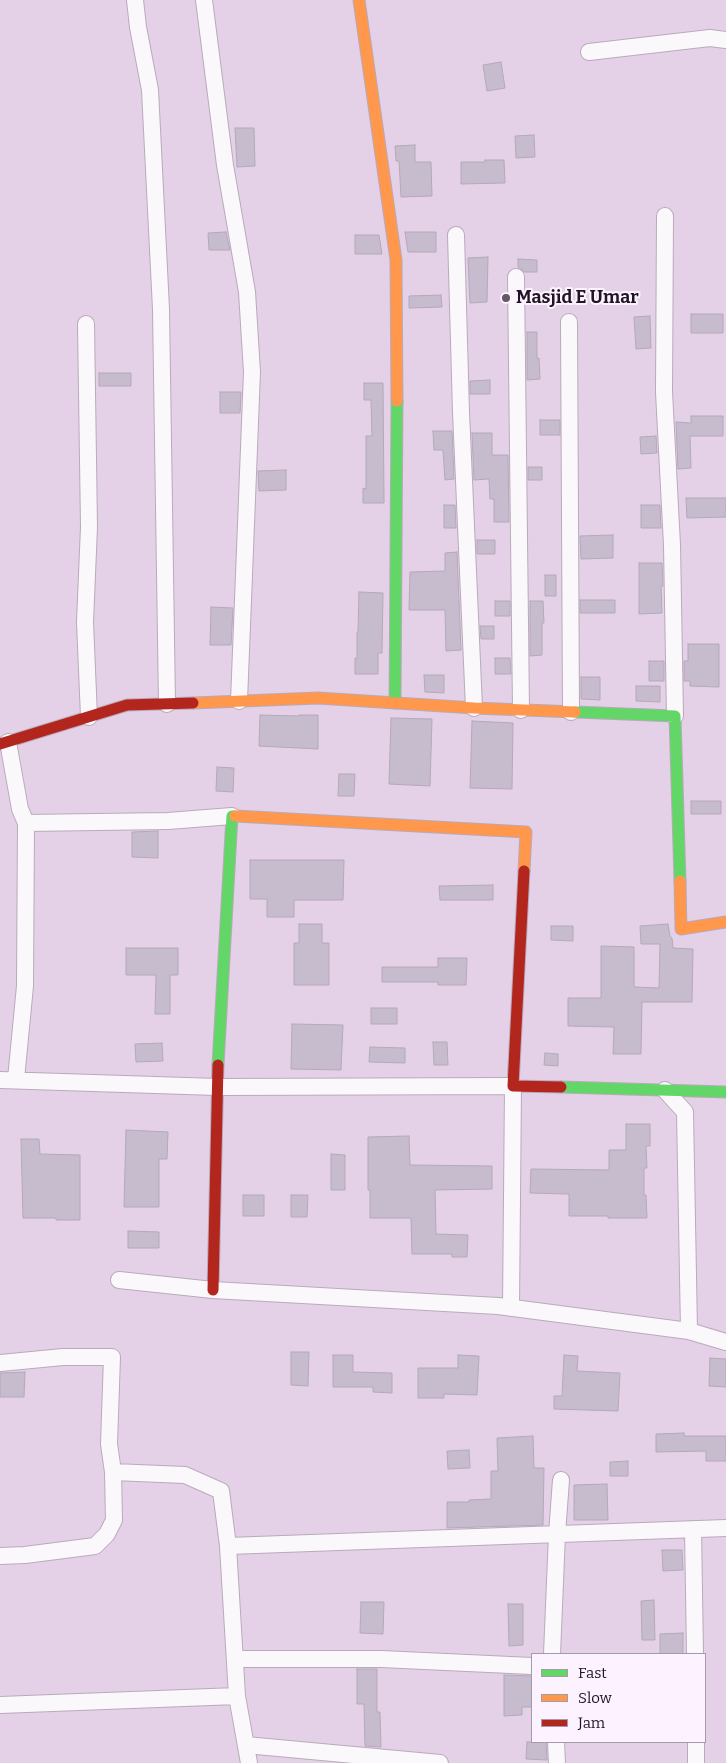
<!DOCTYPE html>
<html>
<head>
<meta charset="utf-8">
<style>
	body { margin:0 }
	#map { position:relative; width:726px; height:1763px; overflow:hidden; background:#e4d1e7; font-family:Bitter,serif }
	canvas { display:block }
	.legend { position:absolute; left:531px; top:1653px; width:175px; height:90px; box-sizing:border-box; background:#fdf2ff; border:1px solid #a59aa7; margin:0; padding:6px 9px; list-style:none; font-size:15px; color:#211523 }
	.legend li { display:flex; align-items:center; gap:10px; height:25px }
	.legend b { width:25px; border:1px solid #a59aa7 }
</style>
</head>
<body>
<div id="map">
<canvas width="726" height="1763"></canvas>
<ul class="legend">
<li><b style="height:6px;background:#63d668"></b>Fast</li>
<li><b style="height:6px;background:#ff974d"></b>Slow</li>
<li><b style="height:6px;background:#b3261e"></b>Jam</li>
</ul>
</div>
<script>
const context = document.querySelector('canvas').getContext('2d');
context.lineJoin = 'round';
function fill(path, color) {
  context.fillStyle = color;
  context.fill(path, 'evenodd');
}
function toPath(rows) {
  const path = new Path2D();
  for (const r of rows) {
    path.moveTo(r[0], r[1]);
    for (let i = 2; i < r.length; i += 2) path.lineTo(r[i], r[i + 1]);
  }
  return path;
}
function strokePath(path, color, width, dash) {
  context.strokeStyle = color;
  context.lineWidth = width;
  context.lineCap = dash ? 'butt' : 'round';
  context.setLineDash(dash || []);
  context.stroke(path);
}
function write(font, color, halo, rows, align = 'center') {
  context.font = font + ' Bitter,serif';
  context.lineWidth = 4;
  context.setLineDash([]);
  context.textBaseline = 'middle';
  context.strokeStyle = halo;
  context.fillStyle = color;
  for (const [text, x, y, turn = 0] of rows) {
    context.save();
    context.translate(x, y);
    context.rotate((+turn || 0) * Math.PI / 180);
    context.textAlign = isNaN(turn) ? turn : align;
    if (halo) context.strokeText(text, 0, 0);
    context.fillText(text, 0, 0);
    context.restore();
  }
}
const building = toPath([
	[501,62,505,88,487,91,483,65,501,62],
	[235,128,254,128,255,166,237,167,235,128],
	[534,135,535,157,516,158,515,136,534,135],
	[415,145,415,162,431,162,432,196,401,197,399,161,396,161,395,146,415,145],
	[485,160,504,160,505,183,461,184,461,162,485,162,485,160],
	[226,232,230,250,209,250,208,233,226,232],
	[405,232,436,232,436,252,408,252,405,232],
	[355,235,379,235,382,254,355,254,355,235],
	[488,257,487,302,470,303,468,258,488,257],
	[518,259,537,260,537,272,525,272,518,267,518,259],
	[441,295,442,307,409,308,409,296,441,295],
	[691,314,723,314,723,333,691,333,691,314],
	[650,316,651,348,636,349,634,317,650,316],
	[527,332,537,332,537,359,539,358,540,379,527,380,527,332],
	[99,373,131,373,131,386,99,386,99,373],
	[490,380,490,394,470,394,470,381,490,380],
	[364,383,383,383,384,503,363,503,363,488,366,489,366,436,372,436,371,400,364,400,364,383],
	[220,392,241,392,240,413,220,413,220,392],
	[691,416,723,416,723,436,690,436,691,468,678,469,676,422,691,423,691,416],
	[540,420,560,420,560,435,540,435,540,420],
	[433,431,452,431,454,479,445,480,443,450,434,450,433,431],
	[472,433,492,433,492,455,508,455,509,522,494,522,494,499,490,499,489,479,474,480,472,433],
	[656,436,657,453,641,454,640,437,656,436],
	[528,467,542,467,542,480,528,480,528,467],
	[286,470,286,490,259,491,258,471,286,470],
	[686,498,726,498,726,517,687,518,686,498],
	[444,505,455,505,456,528,444,528,444,505],
	[641,505,660,505,661,528,641,528,641,505],
	[613,535,613,558,581,559,580,536,613,535],
	[477,540,495,540,495,554,477,554,477,540],
	[457,552,461,650,446,651,445,610,409,610,410,572,445,571,445,553,457,552],
	[639,563,662,563,663,586,661,586,662,613,639,614,639,563],
	[545,575,556,575,556,596,545,596,545,575],
	[359,592,383,593,382,653,378,653,378,674,355,674,355,658,357,658,357,632,358,632,359,592],
	[580,600,615,600,615,613,580,613,580,600],
	[495,601,510,601,510,616,495,616,495,601],
	[530,601,543,601,544,623,542,623,542,655,530,656,530,601],
	[211,607,233,608,231,645,210,645,211,607],
	[480,626,494,626,494,639,481,639,480,626],
	[688,644,719,644,719,687,690,686,690,681,684,681,684,661,688,661,688,644],
	[495,658,510,658,511,674,495,674,495,658],
	[649,661,664,661,664,681,649,681,649,661],
	[424,675,444,675,444,693,425,692,424,675],
	[581,677,600,677,600,700,581,699,581,677],
	[636,686,660,686,660,702,636,701,636,686],
	[260,715,299,716,299,715,318,715,318,749,259,746,260,715],
	[391,718,432,719,430,786,389,784,391,718],
	[472,721,513,723,512,789,470,788,472,721],
	[217,767,234,768,233,792,216,791,217,767],
	[339,774,355,774,354,796,338,796,339,774],
	[691,801,721,801,721,814,691,814,691,801],
	[158,831,158,858,132,857,132,832,158,831],
	[250,860,344,860,343,900,294,900,294,917,267,917,267,899,250,899,250,860],
	[493,885,493,900,440,900,439,886,493,885],
	[299,924,322,924,322,943,329,943,329,985,294,985,294,943,299,943,299,924],
	[668,924,670,936,672,938,673,948,693,949,692,1002,642,1002,641,1054,613,1054,614,1027,568,1026,568,998,601,998,601,946,634,947,634,987,659,988,660,944,641,944,640,926,668,924],
	[551,926,573,926,573,941,551,940,551,926],
	[126,948,178,948,178,975,170,975,170,1014,155,1014,156,975,126,975,126,948],
	[438,958,467,958,466,985,438,985,438,982,382,982,382,967,438,967,438,958],
	[371,1008,397,1008,397,1024,371,1024,371,1008],
	[292,1024,343,1025,341,1070,291,1069,292,1024],
	[433,1042,447,1042,448,1065,434,1065,433,1042],
	[162,1043,163,1061,136,1062,135,1044,162,1043],
	[370,1047,405,1048,405,1063,369,1062,370,1047],
	[545,1053,558,1054,558,1066,544,1065,545,1053],
	[626,1124,650,1124,650,1146,646,1146,647,1168,644,1168,644,1195,646,1195,647,1218,608,1218,608,1216,569,1216,569,1194,530,1193,531,1169,609,1170,609,1150,626,1150,626,1124],
	[126,1130,168,1132,167,1159,159,1159,159,1207,124,1207,126,1130],
	[409,1136,410,1165,492,1166,492,1189,435,1190,436,1234,468,1235,467,1257,452,1257,452,1254,412,1254,411,1218,370,1218,370,1190,368,1190,368,1137,409,1136],
	[21,1139,39,1139,40,1154,80,1155,80,1220,56,1220,56,1218,23,1218,21,1139],
	[331,1154,345,1155,345,1190,331,1190,331,1154],
	[243,1195,264,1195,264,1216,243,1216,243,1195],
	[291,1195,308,1195,307,1217,291,1217,291,1195],
	[128,1231,159,1232,159,1248,128,1248,128,1231],
	[291,1352,309,1352,308,1386,291,1385,291,1352],
	[333,1355,353,1355,353,1372,392,1373,392,1393,373,1392,373,1387,333,1387,333,1355],
	[458,1355,479,1356,477,1395,444,1394,444,1398,418,1398,418,1368,458,1368,458,1355],
	[564,1355,578,1356,577,1371,620,1373,618,1411,554,1409,554,1396,562,1396,564,1355],
	[710,1358,726,1359,726,1387,709,1386,710,1358],
	[25,1372,24,1397,0,1397,0,1373,25,1372],
	[684,1433,684,1436,726,1436,726,1461,706,1461,706,1451,656,1452,656,1434,684,1433],
	[533,1436,534,1468,544,1468,543,1525,447,1528,447,1502,469,1502,469,1500,491,1499,491,1471,498,1471,497,1438,533,1436],
	[469,1450,470,1468,448,1469,447,1451,469,1450],
	[628,1461,628,1476,610,1476,610,1462,628,1461],
	[607,1484,608,1520,574,1520,574,1485,607,1484],
	[662,1550,682,1550,683,1570,663,1571,662,1550],
	[654,1600,655,1640,642,1640,641,1601,654,1600],
	[361,1602,384,1602,383,1634,360,1633,361,1602],
	[508,1604,523,1604,523,1645,509,1646,508,1604],
	[683,1633,683,1654,660,1654,660,1634,683,1633],
	[357,1669,377,1669,377,1712,380,1712,381,1747,365,1746,364,1704,357,1704,357,1669],
	[504,1675,532,1676,532,1707,522,1707,522,1715,504,1716,504,1675],
	[527,1742,546,1742,547,1760,526,1759,527,1742]
]);
fill(building, '#c7bccd');
strokePath(building, '#b4a8ba', 1);
const street = toPath([
	[135,0,138,27,150,90,161,309,167,704],
	[204,0,225,165,247,292,252,372,239,701],
	[589,52,710,38,726,40],
	[665,216,664,392,672,545,675,716],
	[456,235,461,412,474,708],
	[516,277,521,710],
	[569,322,571,712],
	[86,324,89,527,85,622,89,717],
	[8,742,20,809,26,823,25,986,16,1079],
	[26,823,168,821,232,816],
	[0,1080,217,1087,513,1086,511,1308],
	[665,1090,685,1112,689,1331],
	[119,1280,213,1290,498,1306,689,1331,726,1342],
	[0,1363,63,1357,112,1357,109,1444,113,1472,114,1520,107,1534,95,1546,25,1555,0,1556],
	[113,1472,185,1475,221,1491,228,1546,237,1696,249,1763],
	[693,1529,695,1654],
	[228,1546,726,1528],
	[552,1654,557,1534,561,1480],
	[235,1659,381,1659,532,1666],
	[0,1705,237,1696],
	[556,1742,557,1763],
	[696,1742,696,1763],
	[246,1745,440,1763]
]);
const fast = toPath([
	[395,703,397,401],
	[575,712,675,716,680,881],
	[218,1065,232,816,235,816],
	[561,1087,726,1092]
]);
const slow = toPath([
	[359,0,396,260,397,401],
	[193,703,318,698,474,708,575,712],
	[235,816,526,832,524,871],
	[680,881,681,929,726,922]
]);
const jam = toPath([
	[0,744,127,705,193,703],
	[524,871,513,1086,561,1087],
	[213,1290,218,1065]
]);
strokePath(street, '#b9aabb', 18);
strokePath(fast, '#b9aabb', 13);
strokePath(slow, '#b9aabb', 13);
strokePath(jam, '#b9aabb', 13);
strokePath(street, '#fbf8fb', 16);
strokePath(fast, '#63d668', 11);
strokePath(slow, '#ff974d', 11);
strokePath(jam, '#b3261e', 11);
for (const [x, y, r, color] of [
	[506,298,5,"#655768"]
]) {
  const dot = new Path2D();
  dot.arc(x, y, r, 0, 2 * Math.PI);
  context.fillStyle = color;
  context.fill(dot);
  strokePath(dot, '#fdf2ff', 2);
}
write('bold 18px', '#211523', '#fdf2ff', [
	["Masjid E Umar",516,298]
], 'left');
</script>
</body>
</html>
